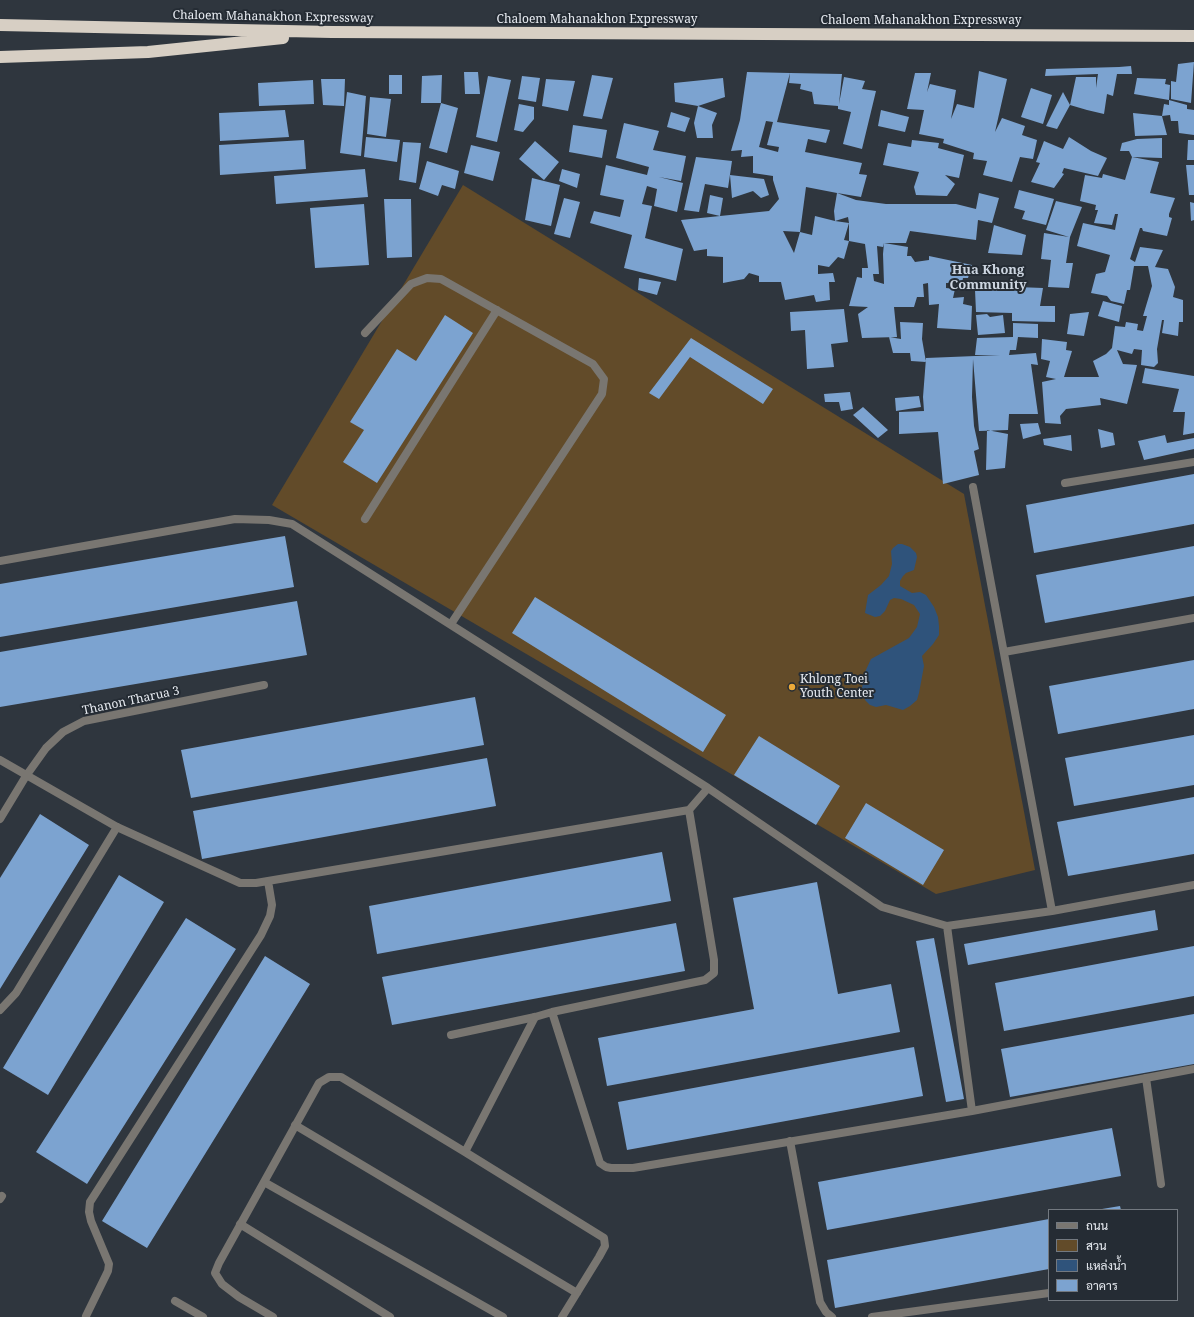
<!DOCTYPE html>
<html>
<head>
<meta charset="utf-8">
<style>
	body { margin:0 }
	#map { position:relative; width:1194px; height:1317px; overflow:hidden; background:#2f363e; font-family:"Noto Serif",Sarabun,serif }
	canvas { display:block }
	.legend { position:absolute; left:1048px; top:1209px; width:130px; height:92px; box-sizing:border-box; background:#252c34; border:1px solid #737980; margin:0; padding:5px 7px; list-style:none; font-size:12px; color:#e8ecf2 }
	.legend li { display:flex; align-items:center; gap:8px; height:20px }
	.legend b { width:20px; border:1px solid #737980 }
</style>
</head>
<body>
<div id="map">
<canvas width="1194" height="1317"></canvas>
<ul class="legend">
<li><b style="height:5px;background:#797671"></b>ถนน</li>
<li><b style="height:11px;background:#624b29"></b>สวน</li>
<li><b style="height:11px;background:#2f537b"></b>แหล่งน้ำ</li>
<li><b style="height:11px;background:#7ca3d0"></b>อาคาร</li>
</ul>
</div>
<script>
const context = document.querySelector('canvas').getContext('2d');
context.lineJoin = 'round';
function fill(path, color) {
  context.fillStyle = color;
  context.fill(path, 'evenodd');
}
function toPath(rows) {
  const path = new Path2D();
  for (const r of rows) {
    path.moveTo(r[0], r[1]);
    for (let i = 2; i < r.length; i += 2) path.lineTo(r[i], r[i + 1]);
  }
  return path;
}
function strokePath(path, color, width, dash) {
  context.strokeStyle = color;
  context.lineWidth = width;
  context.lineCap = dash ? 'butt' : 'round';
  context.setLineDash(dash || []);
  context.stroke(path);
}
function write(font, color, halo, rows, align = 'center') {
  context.font = font + ' "Noto Serif",serif';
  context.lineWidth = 4;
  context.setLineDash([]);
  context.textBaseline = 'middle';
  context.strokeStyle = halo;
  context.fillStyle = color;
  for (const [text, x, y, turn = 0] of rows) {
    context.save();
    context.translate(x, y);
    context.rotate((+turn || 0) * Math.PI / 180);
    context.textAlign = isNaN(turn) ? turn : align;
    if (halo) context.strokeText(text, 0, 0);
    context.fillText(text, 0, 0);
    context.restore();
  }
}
fill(toPath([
	[463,185,964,494,1035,870,936,894,272,505]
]), '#624b29');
fill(toPath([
	[898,544,902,544,910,547,916,553,917,557,914,570,906,573,903,576,900,581,900,586,912,593,920,592,926,595,934,607,938,617,939,626,939,635,933,644,922,656,924,666,919,693,917,700,910,706,903,710,886,705,876,707,870,705,865,700,862,688,865,672,871,659,909,638,917,627,920,614,914,605,901,599,894,598,890,600,885,611,880,616,875,617,865,613,868,595,881,585,889,576,892,564,891,551,893,548]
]), '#2f537b');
fill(toPath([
	[1194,62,1191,103,1171,99,1171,81,1176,82,1178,64],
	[1131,66,1132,74,1117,74,1113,96,1107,94,1104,114,1087,110,1070,105,1076,77,1096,77,1096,88,1098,74,1045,76,1046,69,1119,67],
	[979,71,1007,79,995,132,1002,118,1025,126,1022,135,1037,140,1033,159,1020,157,1012,182,983,175,987,161,973,159,974,153,943,143,944,139,919,134,924,110,907,109,915,73,931,73,927,92,930,84,956,90,951,119,957,104,974,108],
	[464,72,478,72,480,94,465,94],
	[747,72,790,73,777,122,830,130,826,143,808,139,805,152,862,163,859,174,867,175,861,197,837,193,856,200,886,204,956,204,976,209,979,193,999,198,992,223,978,220,976,240,910,231,906,243,884,243,908,247,907,256,911,256,915,262,929,260,929,256,972,265,968,278,963,278,962,283,946,283,946,288,955,289,953,298,964,297,963,304,972,306,971,330,937,328,939,304,929,305,928,283,923,284,924,297,917,297,914,307,894,307,897,337,862,338,858,314,868,307,849,306,857,277,862,278,862,268,868,268,865,244,849,241,849,223,844,240,849,241,844,259,838,257,829,267,818,265,818,274,833,273,835,282,829,282,830,300,816,302,814,295,785,300,781,282,759,282,759,276,749,273,744,279,723,283,723,257,707,256,707,249,694,251,681,220,769,211,779,199,773,180,773,176,753,173,753,156,741,157,742,150,731,151,740,120],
	[766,121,773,122,767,145,779,147,778,152,759,147],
	[806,187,837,193,834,211,835,221,815,216,812,235,800,232,794,253,783,231,800,232],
	[848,217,849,223,835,221],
	[884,243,883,254,884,284,874,281,873,274,879,274,877,246,883,247],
	[790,73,842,74,839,104,844,77,865,81,862,89,876,91,862,149,843,144,851,112,838,109,838,106,814,104,812,92,800,89,801,84,789,83],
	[389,75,402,75,402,94,389,94],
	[442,75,441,103,421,103,422,76],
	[592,75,613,78,602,119,583,116],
	[488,76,511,80,497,142,476,137],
	[522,76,540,78,536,102,518,99],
	[723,78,725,97,698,106,717,113,712,125,713,138,697,138,694,123,698,106,675,102,674,83],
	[1137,78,1166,79,1165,84,1170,85,1169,100,1187,105,1187,109,1194,110,1194,135,1179,133,1178,121,1171,121,1170,115,1162,116,1164,104,1169,105,1169,100,1134,94],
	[321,79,345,79,344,106,323,105],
	[546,79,575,81,568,111,542,106],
	[313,80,314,104,259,106,258,83],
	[1031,88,1052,95,1043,124,1021,117],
	[347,92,366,96,361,156,340,153],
	[1063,92,1070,105,1057,129,1046,126],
	[370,97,391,99,386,137,367,134],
	[441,103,458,108,447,153,429,148],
	[519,104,534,107,534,119,523,132,514,130],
	[285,110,289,137,220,141,219,113],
	[881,110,909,117,905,132,878,126],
	[671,112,690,118,685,132,667,127],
	[1133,113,1162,116,1167,135,1135,136],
	[624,123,659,131,653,150,686,156,681,181,659,177,683,183,677,212,654,206,657,189,647,186,642,204,652,206,645,238,683,249,676,281,624,268,632,235,590,223,594,211,620,217,624,200,600,195,606,165,647,175,649,167,616,158],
	[573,125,607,130,602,158,569,152],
	[366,137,400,140,397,162,364,157],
	[1069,137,1091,151,1107,158,1098,176,1064,168,1062,173,1064,174,1054,188,1031,182,1040,163,1036,162,1044,141,1063,149],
	[1162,138,1162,158,1132,157,1159,162,1150,193,1175,198,1169,214,1169,217,1172,218,1167,236,1143,231,1142,228,1140,228,1130,259,1135,262,1140,247,1163,250,1155,267,1168,269,1175,287,1173,297,1183,300,1183,322,1179,322,1178,336,1162,333,1164,320,1162,320,1157,349,1158,363,1154,367,1141,365,1142,350,1134,349,1132,354,1117,350,1123,364,1137,365,1127,404,1100,398,1101,405,1066,409,1060,416,1061,424,1045,423,1042,382,1056,379,1046,377,1050,361,1041,359,1042,339,1067,342,1066,350,1072,351,1064,377,1099,377,1093,361,1106,354,1112,348,1115,326,1125,327,1126,322,1138,324,1137,330,1143,331,1147,316,1143,316,1152,286,1148,266,1134,266,1130,290,1127,290,1124,304,1111,301,1107,296,1091,293,1096,274,1105,272,1110,255,1077,246,1083,223,1115,230,1118,214,1115,214,1112,225,1094,223,1098,210,1095,210,1096,205,1080,201,1085,175,1102,178,1103,174,1125,180,1132,157,1129,151,1120,151,1122,143,1137,139],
	[304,140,306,169,220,175,219,145],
	[912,140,939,143,938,148,964,155,959,178,945,175,955,184,947,196,916,195,914,187,919,172,883,165,888,143,911,147],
	[1188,140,1194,140,1194,160,1187,160],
	[535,141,559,162,544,180,519,159],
	[403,142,421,143,416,183,399,180],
	[471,145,500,152,493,181,464,173],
	[696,157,732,161,728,188,705,184,699,212,684,210],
	[427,161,459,171,455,189,442,185,438,196,419,189],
	[1186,165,1194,165,1194,195,1189,195],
	[365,169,368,197,276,204,274,176],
	[562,169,580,174,577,188,559,181],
	[730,175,764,179,769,195,761,198,753,191,732,198],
	[532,178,560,185,551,226,525,220],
	[1019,190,1054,199,1046,225,1022,219,1025,211,1014,208],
	[710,195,723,198,720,216,707,213],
	[564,198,580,202,570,238,554,234],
	[384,199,411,199,412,257,387,258],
	[1056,201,1082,207,1070,237,1066,263,1073,263,1069,288,1048,287,1051,260,1041,259,1044,233,1069,237,1046,230],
	[1190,202,1194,203,1194,220,1191,221],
	[364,204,369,265,315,268,310,208],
	[994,225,1026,235,1022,255,988,253],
	[639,278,661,282,657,295,638,290],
	[989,282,1018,282,1017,287,1043,288,1040,306,1055,306,1055,322,1012,321,1012,313,976,312,975,290,988,291],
	[1103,301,1122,306,1119,322,1098,316],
	[844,309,848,342,831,344,834,367,807,369,805,330,791,331,790,312],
	[1089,312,1084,336,1067,334,1070,314],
	[987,314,990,317,1003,315,1005,333,978,335,976,315],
	[445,315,473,333,377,483,343,462,364,430,350,422,397,349,416,361],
	[900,322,923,323,922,339,926,362,911,361,910,353,893,353,889,337,901,339],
	[1013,323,1038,324,1038,338,1018,337,1016,350,1010,350,1009,355,1036,353,1038,365,1031,364,1038,414,1009,414,1008,430,979,431,973,359,972,397,974,426,979,449,974,451,979,475,943,484,938,432,899,434,899,412,924,411,923,397,926,358,1000,355,975,355,977,338,1013,337],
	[691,338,773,389,763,404,690,357,659,399,649,393],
	[1145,368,1194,376,1194,433,1183,435,1185,412,1173,412,1179,389,1142,383],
	[850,392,853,409,841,411,839,402,825,402,824,394],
	[919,396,921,407,896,411,895,398],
	[863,407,888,430,878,438,853,415],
	[1038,423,1041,434,1023,439,1020,424],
	[1098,429,1113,433,1115,445,1101,448],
	[987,430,1008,434,1005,468,986,470],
	[1071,435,1072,451,1044,445,1043,439],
	[1165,435,1167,443,1194,438,1194,449,1144,460,1138,441],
	[1194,474,1194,524,1034,553,1026,505],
	[285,536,294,587,0,637,0,584],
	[1194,546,1194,596,1045,623,1036,575],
	[535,597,726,715,703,752,512,633],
	[297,601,307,655,0,707,0,652],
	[1194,660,1194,709,1058,734,1049,686],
	[475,697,484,745,191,798,181,750],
	[1194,735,1194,785,1074,806,1065,758],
	[759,736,840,786,816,825,734,775],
	[487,758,496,806,202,859,193,811],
	[1194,797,1194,854,1068,876,1057,822],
	[866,803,944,850,923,885,845,838],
	[40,814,89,845,0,989,0,878],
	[662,852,671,901,377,954,369,906],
	[119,875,164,902,48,1095,3,1068],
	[817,882,838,994,891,984,900,1032,607,1086,598,1038,754,1009,733,898],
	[1155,910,1158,930,968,965,964,944],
	[186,918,236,949,87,1184,36,1152],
	[676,923,685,971,392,1025,382,977],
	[934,938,964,1099,946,1102,916,941],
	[1194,946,1194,996,1004,1031,995,983],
	[265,956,310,984,147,1248,102,1221],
	[1194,1014,1194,1064,1010,1097,1001,1049],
	[914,1047,923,1096,627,1150,618,1102],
	[1112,1128,1121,1176,827,1230,818,1182],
	[1120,1206,1121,1210,1102,1210,1102,1209],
	[1049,1219,1049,1269,835,1308,827,1260]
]), '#7ca3d0');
strokePath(toPath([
	[365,333,411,284,427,278,441,279,593,364,604,379,602,394,451,624],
	[365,519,497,310],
	[0,1010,16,993,117,827],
	[1146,1078,1161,1184],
	[295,1125,577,1293],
	[465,1152,604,1238,605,1246,599,1257,562,1317],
	[264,1182,503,1317],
	[0,1199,2,1196],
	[240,1224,390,1317],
	[175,1301,203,1317],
	[273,1317,239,1297,222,1284,215,1273,219,1263,319,1083,329,1077,341,1077,465,1152,535,1017]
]), '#797671', 8);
strokePath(toPath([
	[1065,483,1194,462],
	[973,487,1052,911],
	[0,561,235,519,269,520,292,524,708,788,882,907,947,926,1052,911,1194,885],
	[1004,652,1194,618],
	[0,760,117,827,240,883,256,883,689,810,708,788],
	[0,819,26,776,46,748,63,732,84,721,264,685],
	[947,926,972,1111,1194,1069],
	[552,1012,600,1163,606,1167,611,1168,633,1168,972,1111],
	[451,1035,535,1017,552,1012,705,980,714,973,714,960,689,810],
	[790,1141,820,1302,826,1312,832,1317],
	[86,1316,108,1271,109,1264,91,1221,89,1212,90,1202,261,935,270,916,272,905,268,881],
	[872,1317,1049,1293]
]), '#797671', 8);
strokePath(toPath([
	[0,25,332,32,1194,36],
	[0,57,148,52,283,38]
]), '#d7cfc4', 12);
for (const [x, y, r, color] of [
	[792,687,4,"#eba939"]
]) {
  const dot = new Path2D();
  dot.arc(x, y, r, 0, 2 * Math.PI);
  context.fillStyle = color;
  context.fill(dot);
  strokePath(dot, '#252c34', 1.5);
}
write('12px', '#e8ecf2', '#252c34', [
	["Chaloem Mahanakhon Expressway",273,17,1],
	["Chaloem Mahanakhon Expressway",597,20],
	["Chaloem Mahanakhon Expressway",921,21],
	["Thanon Tharua 3",131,701,-12]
]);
write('12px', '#e8ecf2', '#252c34', [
	["Khlong Toei",800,680],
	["Youth Center",800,694]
], 'left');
write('bold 13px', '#cdd6e1', '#252c34', [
	["Hua Khong",988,270],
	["Community",988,285]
]);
</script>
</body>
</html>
